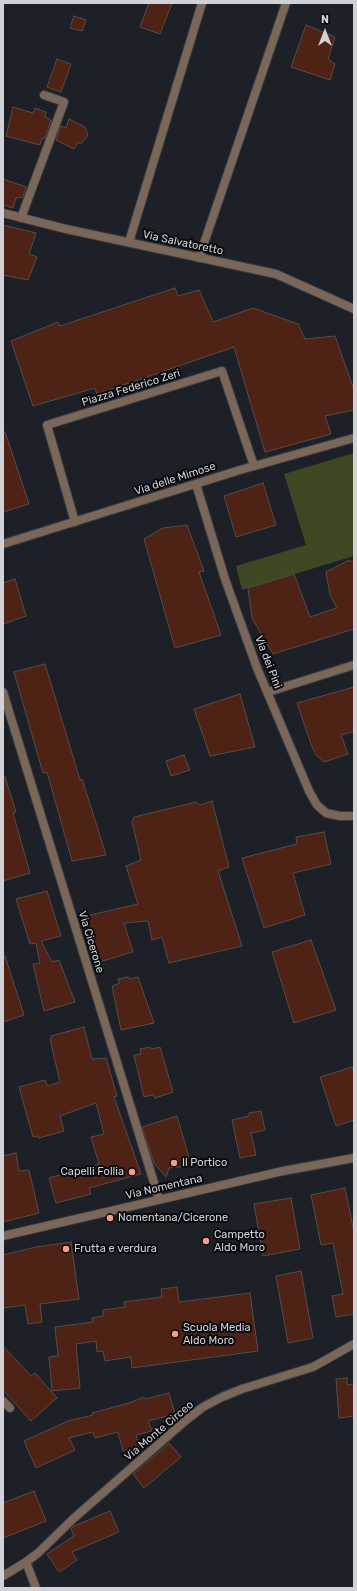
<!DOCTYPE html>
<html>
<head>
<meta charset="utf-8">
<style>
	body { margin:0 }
	#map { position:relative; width:357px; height:1591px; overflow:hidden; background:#1d2027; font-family:Rubik,sans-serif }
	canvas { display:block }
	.frame { position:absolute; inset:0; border:4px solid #d0d2d7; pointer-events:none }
	.north { position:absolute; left:305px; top:12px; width:40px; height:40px; -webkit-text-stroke:3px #090a0d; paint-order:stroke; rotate:0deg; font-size:11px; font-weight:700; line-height:16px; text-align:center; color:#d0d2d7 }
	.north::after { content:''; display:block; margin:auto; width:14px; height:18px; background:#d0d2d7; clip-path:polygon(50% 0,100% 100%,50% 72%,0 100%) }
</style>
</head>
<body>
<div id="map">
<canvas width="357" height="1591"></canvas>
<div class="frame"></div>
<div class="north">N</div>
</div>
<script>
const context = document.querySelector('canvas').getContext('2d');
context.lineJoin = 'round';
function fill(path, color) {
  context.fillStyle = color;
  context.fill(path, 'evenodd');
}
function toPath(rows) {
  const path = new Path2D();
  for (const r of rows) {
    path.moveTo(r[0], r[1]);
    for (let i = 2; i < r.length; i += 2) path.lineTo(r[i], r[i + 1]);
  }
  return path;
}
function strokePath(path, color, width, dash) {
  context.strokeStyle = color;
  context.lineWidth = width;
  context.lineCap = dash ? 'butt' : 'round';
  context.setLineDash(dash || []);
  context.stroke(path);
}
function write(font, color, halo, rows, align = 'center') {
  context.font = font + ' Rubik,sans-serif';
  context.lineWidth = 4;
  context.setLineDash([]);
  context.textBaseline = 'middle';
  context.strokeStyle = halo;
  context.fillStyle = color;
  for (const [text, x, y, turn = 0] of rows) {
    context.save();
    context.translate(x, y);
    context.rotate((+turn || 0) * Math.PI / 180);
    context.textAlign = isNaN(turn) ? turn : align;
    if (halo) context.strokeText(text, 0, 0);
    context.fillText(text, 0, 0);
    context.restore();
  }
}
fill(toPath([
	[354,453,354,556,242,590,236,566,306,545,284,474]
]), '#3d4922');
const building = toPath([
	[149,3,172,3,160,34,140,27,149,3],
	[74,16,86,20,82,31,70,28,74,16],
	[306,25,335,37,328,59,335,64,330,80,291,67,306,25],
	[57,59,71,64,61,92,47,87,57,59],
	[13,107,33,113,35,108,46,112,45,117,51,120,45,138,42,138,40,145,6,136,13,107],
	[69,119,85,127,88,135,82,143,78,143,74,149,56,140,61,126,66,128,69,119],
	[3,179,26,187,23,197,16,198,13,208,3,205,3,179],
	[3,225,36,233,29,254,37,257,28,280,3,275,3,225],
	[175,288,178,296,199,290,213,322,253,308,298,324,305,339,335,336,354,390,354,410,325,416,331,434,265,452,234,347,97,394,95,388,33,406,11,341,58,322,60,326,175,288],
	[3,432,5,432,29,504,3,512,3,432],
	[263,483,276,525,236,537,224,496,263,483],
	[187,525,204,571,199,572,221,635,175,648,144,539,163,528,187,525],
	[347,561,354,561,354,629,273,654,252,618,248,588,294,574,310,617,337,608,330,595,326,572,347,561],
	[15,579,26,616,3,624,3,583,15,579],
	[45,664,80,780,82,779,106,855,72,861,47,772,43,773,14,672,45,664],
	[354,687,354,731,341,735,348,754,324,762,316,755,311,744,297,703,354,687],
	[240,694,255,747,210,756,194,709,240,694],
	[184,755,190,770,171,776,166,761,184,755],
	[3,777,5,777,16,812,13,813,30,873,3,881,3,777],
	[212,801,229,867,218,871,242,946,169,963,162,937,152,940,148,921,124,923,133,952,96,963,86,916,138,904,126,866,141,860,132,822,134,817,196,802,200,805,212,801],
	[324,832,331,864,293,873,305,915,264,928,242,858,297,844,296,837,324,832],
	[47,891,61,936,41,941,52,962,59,960,75,1002,44,1011,33,964,40,963,36,943,30,944,16,899,47,891],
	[311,940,336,1010,294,1023,272,952,311,940],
	[3,956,5,956,24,1015,3,1022,3,956],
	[128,977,129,979,138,977,154,1023,121,1030,112,986,120,983,118,979,128,977],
	[84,1027,92,1059,106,1058,117,1096,114,1097,141,1174,89,1188,91,1194,56,1203,49,1178,99,1164,91,1137,104,1134,96,1103,60,1116,64,1131,39,1138,38,1136,33,1137,19,1087,45,1080,47,1086,60,1082,50,1039,52,1038,51,1036,84,1027],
	[150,1047,151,1049,160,1047,173,1092,155,1098,153,1095,144,1097,134,1055,141,1054,140,1049,150,1047],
	[352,1067,354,1072,354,1120,336,1126,320,1077,352,1067],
	[261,1111,265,1130,251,1133,256,1155,240,1158,232,1120,249,1116,249,1113,261,1111],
	[177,1116,190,1161,190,1166,169,1168,166,1177,154,1163,142,1127,177,1116],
	[16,1153,19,1171,29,1170,39,1213,3,1222,3,1156,16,1153],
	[345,1188,354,1232,354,1314,336,1317,332,1296,343,1294,333,1243,321,1245,311,1195,345,1188],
	[291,1198,300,1249,263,1256,254,1204,291,1198],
	[71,1242,79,1299,40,1304,42,1322,28,1324,25,1305,3,1308,3,1255,36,1247,71,1242],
	[301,1271,313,1338,288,1343,276,1276,301,1271],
	[177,1287,179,1302,250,1293,258,1351,132,1368,131,1357,105,1361,103,1351,97,1352,96,1341,76,1344,80,1388,52,1391,49,1357,58,1356,55,1327,93,1322,92,1318,103,1316,103,1310,125,1307,124,1302,162,1297,161,1289,177,1287],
	[3,1346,31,1376,35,1373,57,1398,31,1421,3,1390,3,1346],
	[347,1378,347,1385,354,1384,354,1416,339,1418,336,1379,347,1378],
	[169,1393,175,1414,148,1421,152,1431,136,1435,139,1446,123,1451,118,1432,95,1438,93,1432,69,1438,75,1450,36,1468,24,1441,68,1421,93,1415,92,1413,129,1403,144,1397,145,1399,169,1393],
	[169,1443,181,1457,144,1488,133,1474,169,1443],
	[34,1491,46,1521,3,1538,3,1503,34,1491],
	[110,1511,119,1532,72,1552,77,1560,59,1572,47,1554,74,1536,71,1529,74,1526,110,1511]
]);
fill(building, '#4e2214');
strokePath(building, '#574d4a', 1);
const minor = toPath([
	[3,213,66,229,276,274,354,309],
	[21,218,64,102,44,95],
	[129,242,202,3],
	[199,258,286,3],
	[196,484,225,579,257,668,309,791,317,805,326,813,340,816,354,816],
	[75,522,47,425,222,371,254,466],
	[3,544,240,470,354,438],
	[3,692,159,1199],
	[268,692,354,665],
	[3,1401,10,1408],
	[26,1562,36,1588],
	[3,1576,26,1562,38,1553,73,1519,185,1421,203,1407,222,1397,242,1389,313,1367,354,1344]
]);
const tertiary = toPath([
	[3,1236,283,1171,354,1158]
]);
strokePath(minor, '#3a3c43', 10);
strokePath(tertiary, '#3a3c43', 10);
strokePath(minor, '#7a675a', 8);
strokePath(tertiary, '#7a675a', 8);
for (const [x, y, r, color] of [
	[174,1163,4,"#f49e8a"],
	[132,1172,4,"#f49e8a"],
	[110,1218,4,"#f49e8a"],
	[206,1241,4,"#f49e8a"],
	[66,1249,4,"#f49e8a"],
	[175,1334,4,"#f49e8a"]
]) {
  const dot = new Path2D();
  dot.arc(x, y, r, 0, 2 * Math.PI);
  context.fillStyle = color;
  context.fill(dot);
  strokePath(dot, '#090a0d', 1.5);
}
write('11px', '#d0d2d7', '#090a0d', [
	["Via Salvatoretto",183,243,12],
	["Piazza Federico Zeri",131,388,-17],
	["Via delle Mimose",175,479,-18],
	["Via dei Pini",268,662,69],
	["Via Cicerone",91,942,73],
	["Via Nomentana",164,1187,-13],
	["Via Monte Circeo",159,1431,-40]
]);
write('11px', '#d0d2d7', '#090a0d', [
	["Il Portico",182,1163],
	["Capelli Follia",124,1172,"right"],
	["Nomentana/Cicerone",118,1218],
	["Campetto",214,1235],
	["Aldo Moro",214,1248],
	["Frutta e verdura",74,1249],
	["Scuola Media",183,1328],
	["Aldo Moro",183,1341]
], 'left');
</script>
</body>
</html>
